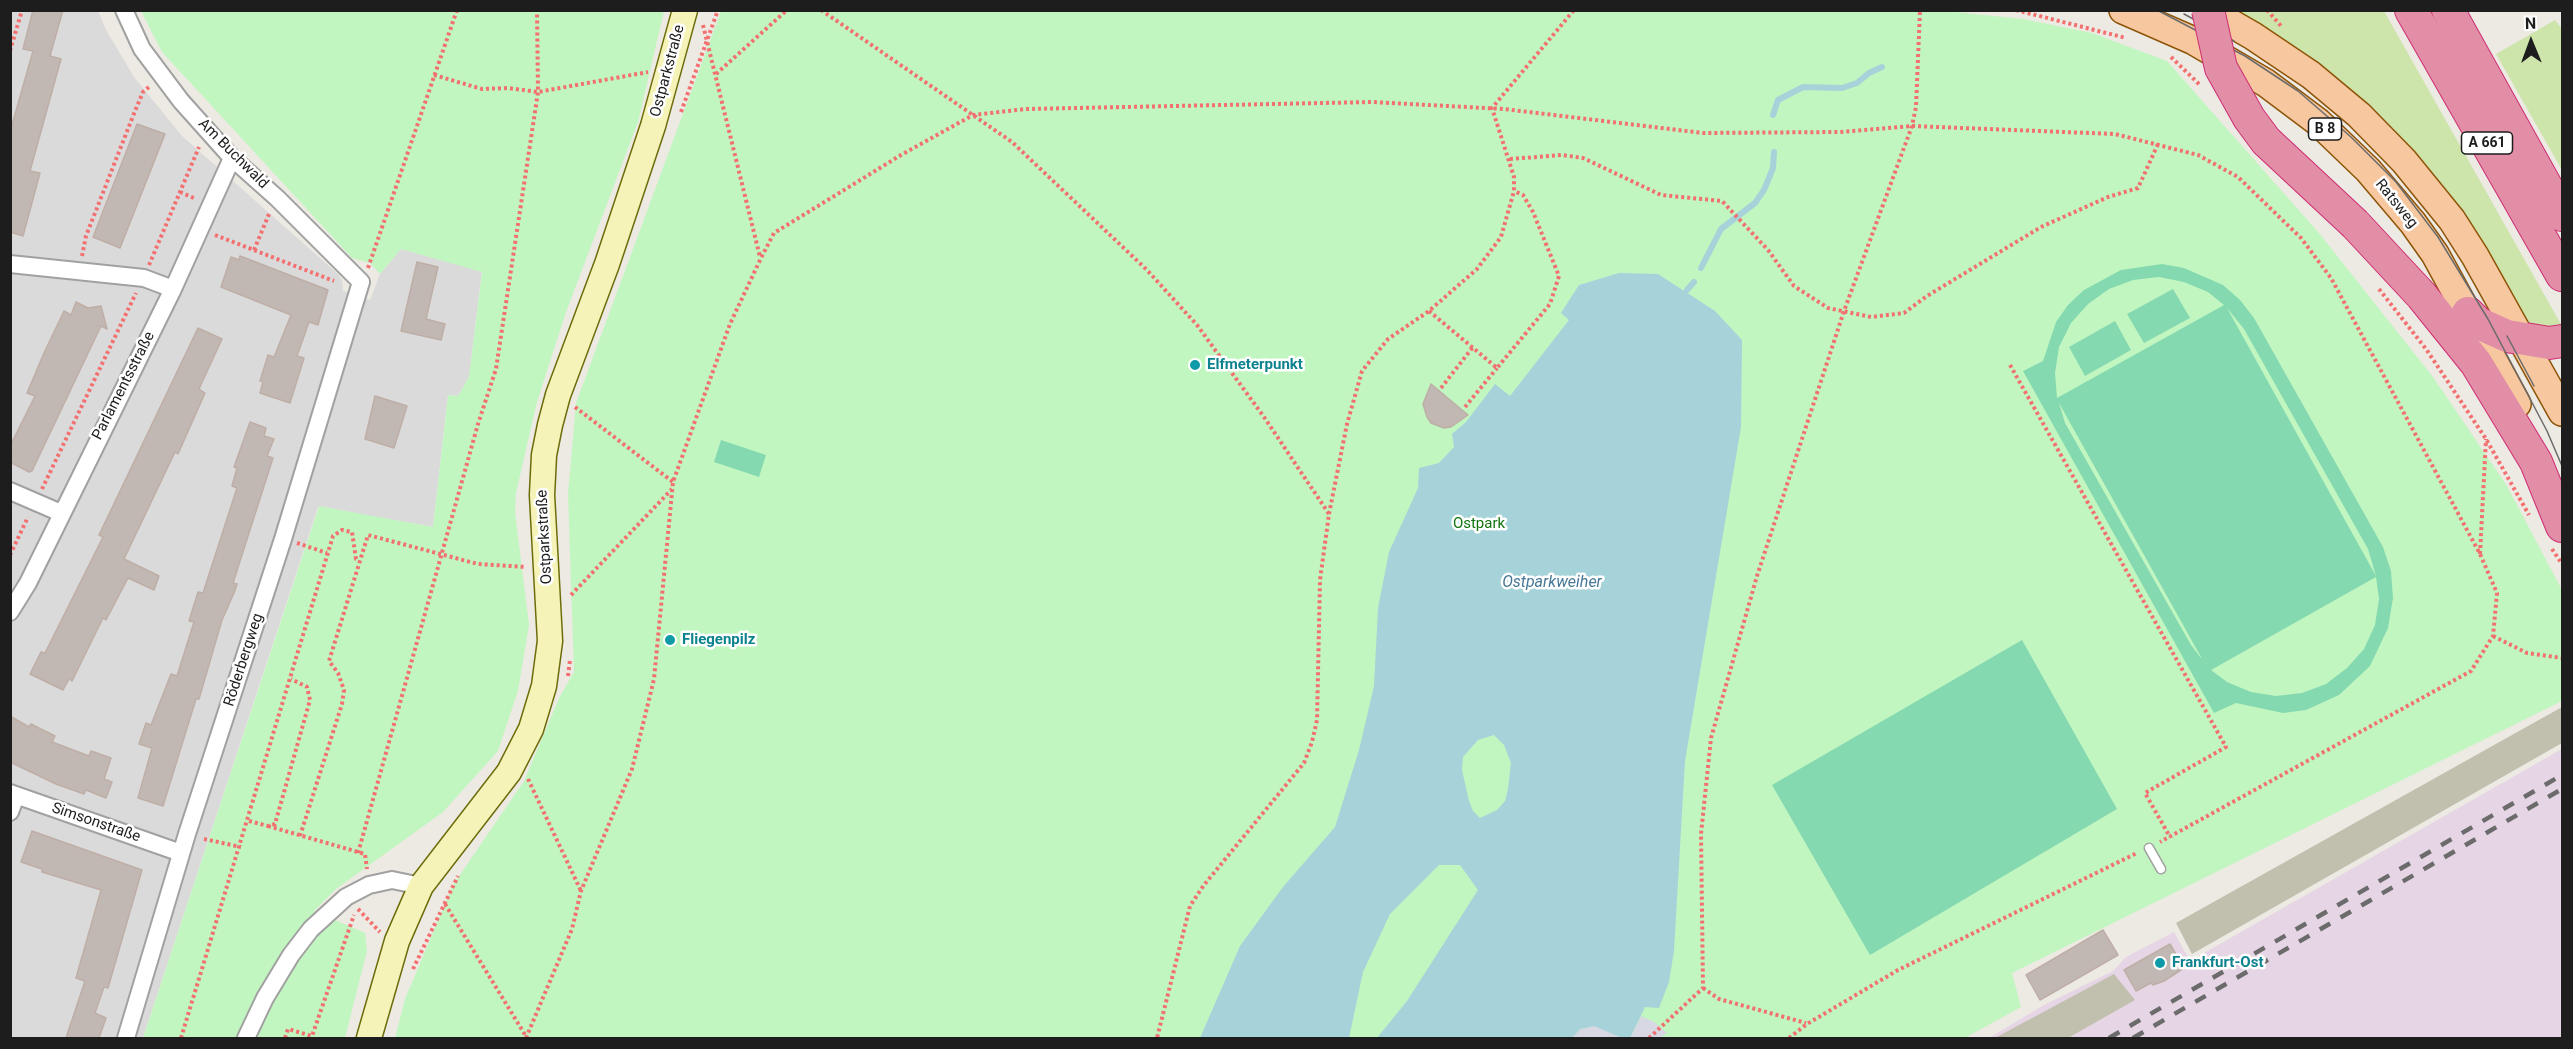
<!DOCTYPE html>
<html>
<head>
<meta charset="utf-8">
<style>
	body { margin:0 }
	#map { position:relative; width:2573px; height:1049px; overflow:hidden; background:#ede9e3; font-family:Roboto,sans-serif }
	canvas { display:block }
	.frame { position:absolute; inset:0; border:12px solid #1d1d1d; pointer-events:none }
	.north { position:absolute; left:2501px; top:12px; width:60px; height:60px; -webkit-text-stroke:4px #fff; paint-order:stroke; rotate:359deg; font-size:16px; font-weight:700; line-height:24px; text-align:center; color:#1d1d1d }
	.north::after { content:''; display:block; margin:auto; width:21px; height:27px; background:#1d1d1d; clip-path:polygon(50% 0,100% 100%,50% 72%,0 100%) }
</style>
</head>
<body>
<div id="map">
<canvas width="2573" height="1049"></canvas>
<div class="frame"></div>
<div class="north">N</div>
</div>
<script>
const context = document.querySelector('canvas').getContext('2d');
context.lineJoin = 'round';
function fill(path, color) {
  context.fillStyle = color;
  context.fill(path, 'evenodd');
}
function toPath(rows) {
  const path = new Path2D();
  for (const r of rows) {
    path.moveTo(r[0], r[1]);
    for (let i = 2; i < r.length; i += 2) path.lineTo(r[i], r[i + 1]);
  }
  return path;
}
function strokePath(path, color, width, dash) {
  context.strokeStyle = color;
  context.lineWidth = width;
  context.lineCap = dash ? 'butt' : 'round';
  context.setLineDash(dash || []);
  context.stroke(path);
}
function write(font, color, halo, rows, align = 'center') {
  context.font = font + ' Roboto,sans-serif';
  context.lineWidth = 5;
  context.setLineDash([]);
  context.textBaseline = 'middle';
  context.strokeStyle = halo;
  context.fillStyle = color;
  for (const [text, x, y, turn = 0] of rows) {
    context.save();
    context.translate(x, y);
    context.rotate((+turn || 0) * Math.PI / 180);
    context.textAlign = isNaN(turn) ? turn : align;
    if (halo) context.strokeText(text, 0, 0);
    context.fillText(text, 0, 0);
    context.restore();
  }
}
fill(toPath([
	[10,11,98,11,106,30,134,77,182,136,338,274,342,280,343,291,370,300,380,274,401,249,482,271,469,377,458,396,448,395,433,527,318,507,143,1038,11,1038]
]), '#dbdada');
fill(toPath([
	[2562,749,2562,1038,1989,1038,2044,1005,2113,971,2126,957,2174,932,2190,961]
]), '#e6d5e5');
fill(toPath([
	[2562,707,2562,743,2192,954,2176,923],
	[2114,974,2135,1000,2068,1038,1995,1038]
]), '#c1c0af');
fill(toPath([
	[2227,11,2384,11,2562,326,2528,333,2458,214],
	[2555,20,2562,29,2562,170,2496,54]
]), '#cde5ab');
fill(toPath([
	[1937,10,2023,19,2092,33,2167,61,2319,233,2433,377,2507,486,2562,590,2562,701,2012,973,2021,1007,1965,1038,395,1038,405,999,453,885,524,781,560,696,574,672,568,494,576,403,721,11],
	[141,11,664,11,638,122,566,312,537,402,516,493,515,512,529,625,518,691,498,751,443,812,336,889,314,911,365,933,367,951,345,1038,143,1038,319,506,433,527,448,395,458,396,469,377,482,272,401,249,380,274,370,263,352,258,162,52]
]), '#c2f6c1');
fill(toPath([
	[2162,264,2184,268,2223,285,2240,300,2254,318,2383,547,2391,571,2393,598,2388,628,2370,666,2339,695,2306,710,2283,713,2236,703,2214,713,2023,371,2043,361,2056,322,2068,305,2084,290,2121,270],
	[2159,277,2184,282,2208,292,2224,305,2057,398,2055,373,2059,347,2071,323,2088,304,2109,289,2133,280],
	[2227,308,2244,329,2368,549,2376,576],
	[2059,403,2201,657,2201,658,2191,645,2065,423],
	[2376,577,2379,599,2375,625,2364,649,2347,668,2326,684,2302,693,2276,696,2251,692,2227,682,2211,670],
	[2173,289,2190,318,2144,343,2127,314],
	[2115,321,2131,350,2085,376,2069,347],
	[721,440,766,455,759,477,714,462],
	[2022,640,2117,809,1870,955,1772,785]
]), '#84d9b0');
fill(toPath([
	[1641,1016,1654,1022,1667,1033,1659,1038,1630,1038],
	[1593,1026,1603,1028,1622,1038,1572,1038,1580,1029]
]), '#d7d8e3');
fill(toPath([
	[1619,273,1658,274,1715,311,1742,340,1741,427,1685,761,1674,951,1669,982,1659,1008,1645,1007,1630,1038,1622,1038,1594,1026,1580,1029,1572,1038,1377,1038,1407,1001,1478,890,1460,865,1439,865,1390,914,1363,972,1349,1038,1200,1038,1240,946,1283,887,1335,827,1359,750,1374,686,1378,608,1389,552,1418,488,1419,468,1439,463,1454,447,1452,434,1466,422,1495,384,1510,396,1569,320,1561,313,1579,285],
	[1494,735,1504,745,1511,763,1508,789,1505,801,1497,810,1480,818,1473,811,1469,801,1462,770,1463,757,1478,740]
]), '#a5d3d9');
strokePath(toPath([
	[1773,115,1778,100,1803,87,1842,88,1857,83,1869,73,1882,67],
	[1701,268,1721,229,1755,203,1764,190,1773,168,1774,152],
	[1687,290,1694,282]
]), '#a5d3d9', 6);
const building = toPath([
	[33,10,63,10,50,56,61,59,30,171,40,173,23,236,10,232,10,132,33,51,23,49,33,10],
	[137,124,165,134,120,248,93,237,137,124],
	[240,256,328,290,318,325,309,322,297,356,304,358,290,403,260,393,263,382,260,381,268,355,274,357,291,315,221,287,231,257,239,260,240,256],
	[417,262,438,267,426,319,445,324,441,340,401,331,417,262],
	[76,302,88,308,101,306,107,329,101,326,32,471,29,472,10,462,10,446,35,396,27,393,44,353,64,311,71,315,76,302],
	[198,328,222,339,199,389,205,393,178,454,175,452,124,559,159,576,154,590,128,578,106,620,103,618,72,681,69,679,63,690,30,674,41,652,45,653,103,537,99,535,198,328],
	[1431,384,1468,415,1451,427,1444,428,1431,423,1427,417,1423,404,1431,384],
	[375,396,407,406,394,448,365,439,375,396],
	[250,422,266,428,264,436,274,439,267,456,273,458,233,583,237,584,234,593,222,620,199,699,196,699,163,806,138,798,152,748,139,744,146,723,151,725,171,674,177,676,194,622,189,621,198,592,203,593,237,488,232,486,237,468,234,467,250,422],
	[10,716,29,727,31,724,55,736,52,742,89,756,91,751,111,758,104,779,112,782,106,798,86,790,84,794,56,784,10,762,10,716],
	[32,831,142,870,108,988,104,987,95,1013,106,1018,99,1038,66,1038,85,981,76,978,101,890,42,872,42,869,21,862,32,831],
	[2103,930,2118,955,2040,1000,2026,975,2103,930],
	[2170,944,2184,968,2164,981,2153,985,2151,983,2136,991,2124,970,2170,944]
]);
fill(building, '#c2b8b3');
strokePath(building, '#beaea6', 1.5);
const lane = toPath([
	[2149,848,2161,869]
]);
const street = toPath([
	[124,10,142,49,181,101,232,158,277,198,361,282,283,539,187,834,126,1038],
	[10,264,144,278,173,289],
	[10,491,61,513],
	[10,612,28,583,173,289,232,158],
	[10,793,181,853],
	[10,812,16,796],
	[246,1038,265,998,291,955,311,929,346,897,369,885,392,880,421,886]
]);
const secondary = toPath([
	[369,1038,397,941,421,886,509,772,531,729,544,686,550,641,542,495,544,455,550,425,558,395,607,264,653,126,685,10]
]);
const primary = toPath([
	[2123,10,2194,41,2266,83,2318,122,2368,170,2413,223,2435,254,2517,404],
	[2208,10,2253,36,2311,75,2359,115,2404,161,2452,220,2475,256,2562,412]
]);
const highway = toPath([
	[2411,10,2562,275],
	[2448,10,2562,215],
	[2355,224,2422,296,2476,363,2536,462,2562,526],
	[2468,313,2478,323,2507,336,2549,343,2562,341]
]);
strokePath(lane, '#a1a1a1', 11);
strokePath(street, '#a1a1a1', 20);
strokePath(secondary, '#6c6d0a', 27);
strokePath(primary, '#8e5408', 30);
strokePath(highway, '#cf2d74', 34);
strokePath(toPath([
	[821,10,1012,142,1147,270,1197,325,1264,417,1329,514,1320,580,1317,720,1312,742,1304,763,1204,885,1190,906,1157,1038],
	[2016,10,2126,38],
	[2267,10,2281,26],
	[703,25,760,257],
	[10,51,22,10],
	[2171,57,2200,85],
	[716,74,787,10],
	[434,75,482,89,508,88,538,92,648,72],
	[681,112,718,10],
	[1510,159,1562,155,1583,158,1661,195,1722,201,1768,250,1794,286,1828,308,1871,317,1904,313,1927,296,2041,227,2108,197,2138,188,2158,144],
	[180,192,196,199],
	[215,235,334,281],
	[254,250,269,214],
	[82,256,86,236,135,111,143,92,150,86],
	[149,265,199,147],
	[368,268,457,10],
	[2379,289,2426,349,2486,439,2529,515],
	[1429,311,1497,368,1550,304,1559,276,1533,212,1523,195,1514,191],
	[2010,365,2226,747,2145,793,2170,837],
	[1441,388,1473,347],
	[575,407,673,482],
	[1465,407,1497,368],
	[42,489,136,293],
	[1329,514,1347,424,1362,371,1388,339,1429,311,1477,269,1501,237,1514,191,1514,177,1492,108,1574,10],
	[297,543,327,553],
	[2552,549,2562,564],
	[2480,554,2486,439],
	[10,555,28,517],
	[571,595,672,489],
	[2493,636,2527,653,2562,658],
	[568,676,570,660],
	[528,779,581,891],
	[249,821,268,826,275,824,310,700,307,687,291,679],
	[268,826,365,854,367,869],
	[300,836,342,704,344,690,338,673,329,661,368,535,478,564,526,567],
	[204,839,241,847],
	[358,853,478,424,496,369,538,92,537,10],
	[445,904,527,1038],
	[358,909,380,932],
	[413,969,458,876],
	[1703,988,1719,999,1806,1023],
	[181,1038,333,536,342,530,352,532,356,559,359,560],
	[285,1038,288,1029,312,1036,354,915],
	[526,1038,572,929,581,891,632,769,654,679,673,482,730,324,761,258,774,233,901,155,973,115,1026,109,1372,102,1504,109,1703,133,1839,132,1912,126,2115,134,2198,155,2238,177,2301,238,2331,278,2480,554,2497,593,2493,636,2471,671,2160,842],
	[1649,1038,1703,988,1701,834,1711,738,1757,576,1844,311,1912,126,1916,107,1920,10],
	[1789,1038,1807,1024,1898,970,2137,853]
]), '#f2706f', 4, [3, 3]);
strokePath(lane, '#fff', 8);
strokePath(street, '#fff', 16);
strokePath(secondary, '#f6f3b9', 24);
strokePath(primary, '#f7c89f', 27);
strokePath(highway, '#e18ea6', 32);
strokePath(toPath([
	[2157,10,2245,56,2298,91,2351,137,2396,182,2438,237,2488,319,2547,431,2562,466],
	[2184,14,2234,41],
	[2507,336,2534,386]
]), '#6b6b6b', 1.5);
strokePath(toPath([
	[2109,1038,2562,775],
	[2133,1038,2562,789]
]), '#6b6b6b', 4.5, [12, 12]);
const highwayBridge = toPath([
	[2208,10,2221,68,2249,118,2266,141,2355,224]
]);
strokePath(highwayBridge, '#cf2d74', 34, []);
strokePath(highwayBridge, '#e18ea6', 32);
for (const [x, y, r, color] of [
	[1195,365,6,"#0f9aa8"],
	[670,640,6,"#0f9aa8"],
	[2160,963,6,"#0f9aa8"]
]) {
  const dot = new Path2D();
  dot.arc(x, y, r, 0, 2 * Math.PI);
  context.fillStyle = color;
  context.fill(dot);
  strokePath(dot, '#fff', 2);
}
for (const [x, y, w] of [
	[2325,129,33],
	[2487,143,51]
]) {
  const box = new Path2D();
  box.roundRect(x - w / 2, y - 11, w, 22, 4.5);
  context.fillStyle = '#fff';
  context.fill(box);
  strokePath(box, '#1d1d1d', 1.5);
}
write('bold 14px', '#1d1d1d', null, [
	["B 8",2325,129],
	["A 661",2487,143]
]);
write('15px', '#1d1d1d', '#fff', [
	["Ostparkstraße",668,71,-75],
	["Am Buchwald",233,154,45],
	["Ratsweg",2396,204,51],
	["Parlamentsstraße",124,386,-63],
	["Ostparkstraße",545,537,-93],
	["Röderbergweg",244,660,-72],
	["Simsonstraße",96,823,19]
]);
write('bold 15px', '#0d838f', '#fff', [
	["Elfmeterpunkt",1207,365],
	["Fliegenpilz",682,640],
	["Frankfurt-Ost",2172,963]
], 'left');
write('15px', '#127511', '#fff', [
	["Ostpark",1479,524]
]);
write('italic 16px', '#487898', '#fff', [
	["Ostparkweiher",1552,583]
]);
</script>
</body>
</html>
